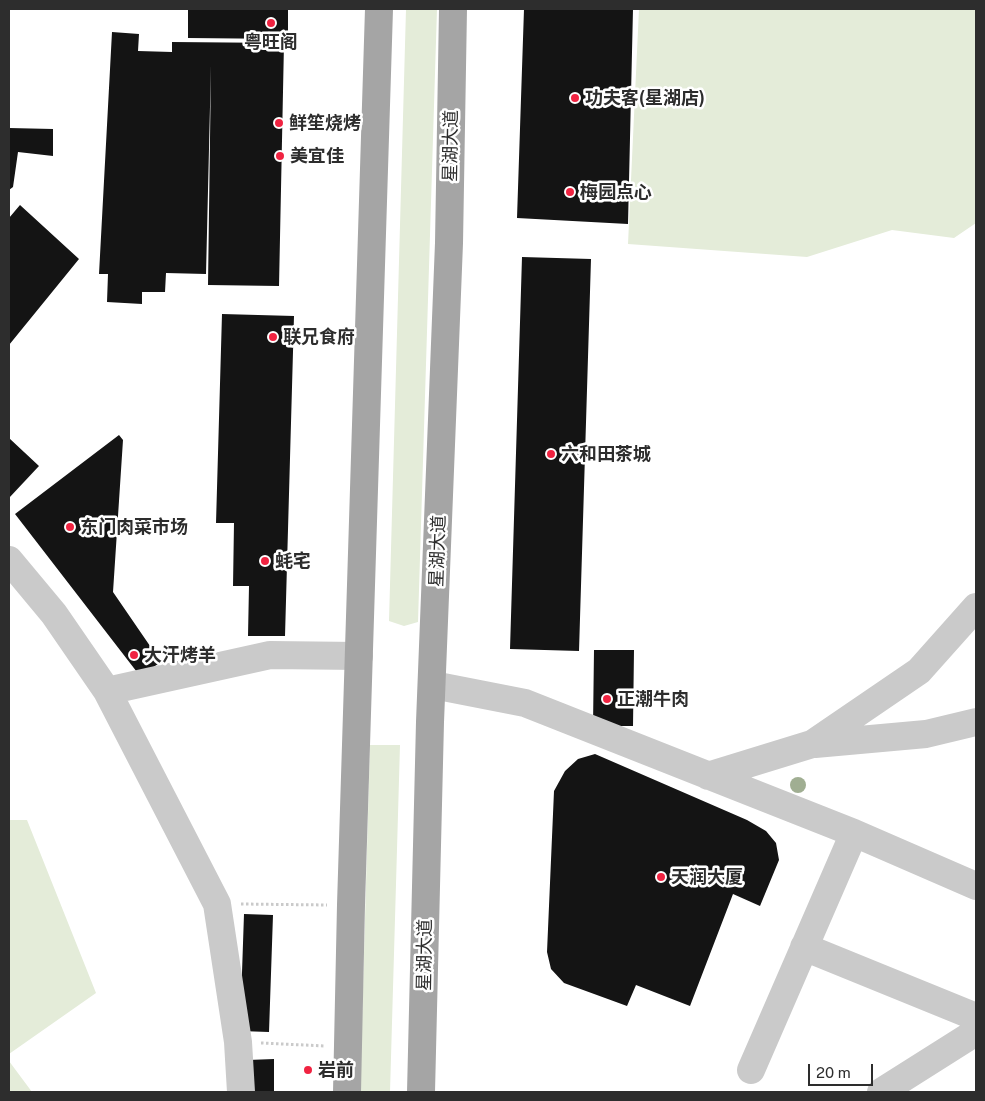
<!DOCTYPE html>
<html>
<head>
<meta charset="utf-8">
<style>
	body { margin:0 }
	#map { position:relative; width:985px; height:1101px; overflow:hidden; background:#fff; font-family:"Public Sans",sans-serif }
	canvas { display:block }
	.frame { position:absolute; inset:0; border:10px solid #2d2d2d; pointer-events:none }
	.scale { position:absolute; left:808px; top:1064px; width:65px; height:22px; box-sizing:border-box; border:2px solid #2d2d2d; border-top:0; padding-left:6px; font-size:15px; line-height:18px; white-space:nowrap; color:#2d2d2d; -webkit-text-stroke:4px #fff; paint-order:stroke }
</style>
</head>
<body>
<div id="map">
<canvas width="985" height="1101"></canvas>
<div class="frame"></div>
<div class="scale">20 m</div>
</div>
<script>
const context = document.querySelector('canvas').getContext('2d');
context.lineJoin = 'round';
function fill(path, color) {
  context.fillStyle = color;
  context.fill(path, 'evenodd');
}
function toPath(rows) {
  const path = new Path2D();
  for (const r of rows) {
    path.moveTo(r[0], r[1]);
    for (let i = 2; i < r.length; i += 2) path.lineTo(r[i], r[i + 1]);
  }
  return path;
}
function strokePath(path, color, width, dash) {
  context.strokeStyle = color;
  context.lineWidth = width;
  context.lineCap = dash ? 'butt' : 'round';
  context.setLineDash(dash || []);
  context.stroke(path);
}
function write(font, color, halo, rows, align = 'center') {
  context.font = font + ' "Public Sans","Noto Sans SC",sans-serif';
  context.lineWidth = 5;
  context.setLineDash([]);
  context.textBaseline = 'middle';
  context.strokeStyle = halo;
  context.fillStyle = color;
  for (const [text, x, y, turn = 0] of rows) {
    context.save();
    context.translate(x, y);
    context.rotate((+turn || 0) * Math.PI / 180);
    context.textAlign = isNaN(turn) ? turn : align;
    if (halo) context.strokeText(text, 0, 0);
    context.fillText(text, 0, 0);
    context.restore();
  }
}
fill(toPath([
	[406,9,437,9,418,622,404,626,389,621],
	[639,9,976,9,976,223,954,238,892,230,807,257,628,244],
	[370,745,400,745,390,1092,360,1092],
	[9,820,27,820,96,993,9,1054],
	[9,1061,32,1092,9,1092]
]), '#e4ecd9');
fill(toPath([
	[188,9,288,10,288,39,188,38],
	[524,9,633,9,628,224,517,218],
	[112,32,139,34,138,51,172,52,172,42,284,43,279,286,208,285,211,65,206,274,166,273,165,292,142,292,142,304,107,302,108,274,99,274],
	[9,128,53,129,53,156,18,152,13,187,9,190],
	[20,205,79,259,9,345,9,218],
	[522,257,591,259,579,651,510,649],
	[222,314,294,316,285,636,248,636,249,586,233,586,234,523,216,523],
	[119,435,123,440,113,592,161,662,140,676,15,514],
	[9,438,39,466,9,498],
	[594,650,634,650,633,726,593,726],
	[595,754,747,820,766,831,776,843,779,860,760,906,733,894,690,1006,636,985,627,1006,564,983,551,969,547,952,554,791,565,771,578,759],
	[244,914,273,915,269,1032,240,1031],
	[274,1059,274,1092,251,1092,248,1060]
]), '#141414');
strokePath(toPath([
	[241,904,327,905],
	[261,1043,325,1046]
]), '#cacaca', 3, [2.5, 2.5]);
strokePath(toPath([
	[9,560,54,614,107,691,270,655,359,656],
	[433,685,525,703,854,833,976,886],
	[107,691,217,904,238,1042,241,1092],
	[815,744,926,734,976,722],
	[708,776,812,744,919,671,976,607],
	[804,947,976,1017],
	[751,1070,854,833],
	[881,1092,976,1032]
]), '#cacaca', 28);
strokePath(toPath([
	[347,1092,351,905,379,9],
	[421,1092,430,722,449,243,453,9]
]), '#a5a5a5', 28);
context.fillStyle = '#a0ae92';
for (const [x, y] of [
	[798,785]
]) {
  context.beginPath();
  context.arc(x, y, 8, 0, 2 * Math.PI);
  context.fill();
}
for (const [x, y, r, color] of [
	[271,23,5,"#f02341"],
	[575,98,5,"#f02341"],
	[279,123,5,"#f02341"],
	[280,156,5,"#f02341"],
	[570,192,5,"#f02341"],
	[273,337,5,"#f02341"],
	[551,454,5,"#f02341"],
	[70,527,5,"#f02341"],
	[265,561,5,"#f02341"],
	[134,655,5,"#f02341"],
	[607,699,5,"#f02341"],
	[661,877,5,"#f02341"],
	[308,1070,5,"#f02341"]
]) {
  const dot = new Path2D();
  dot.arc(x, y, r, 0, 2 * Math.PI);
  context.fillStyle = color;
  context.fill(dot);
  strokePath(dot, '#fff', 2);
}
write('bold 18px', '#2d2d2d', '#fff', [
	["粤旺阁",271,42,"center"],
	["功夫客(星湖店)",585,98],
	["鲜笙烧烤",289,123],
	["美宜佳",290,156],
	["梅园点心",580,192],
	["联兄食府",283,337],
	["六和田茶城",561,454],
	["东门肉菜市场",80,527],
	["蚝宅",275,561],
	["大汗烤羊",144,655],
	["正潮牛肉",617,699],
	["天润大厦",671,877],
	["岩前",318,1070]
], 'left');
write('18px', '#2d2d2d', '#fff', [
	["星湖大道",451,146,-89],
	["星湖大道",438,551,-88],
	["星湖大道",425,955,-89]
]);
</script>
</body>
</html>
